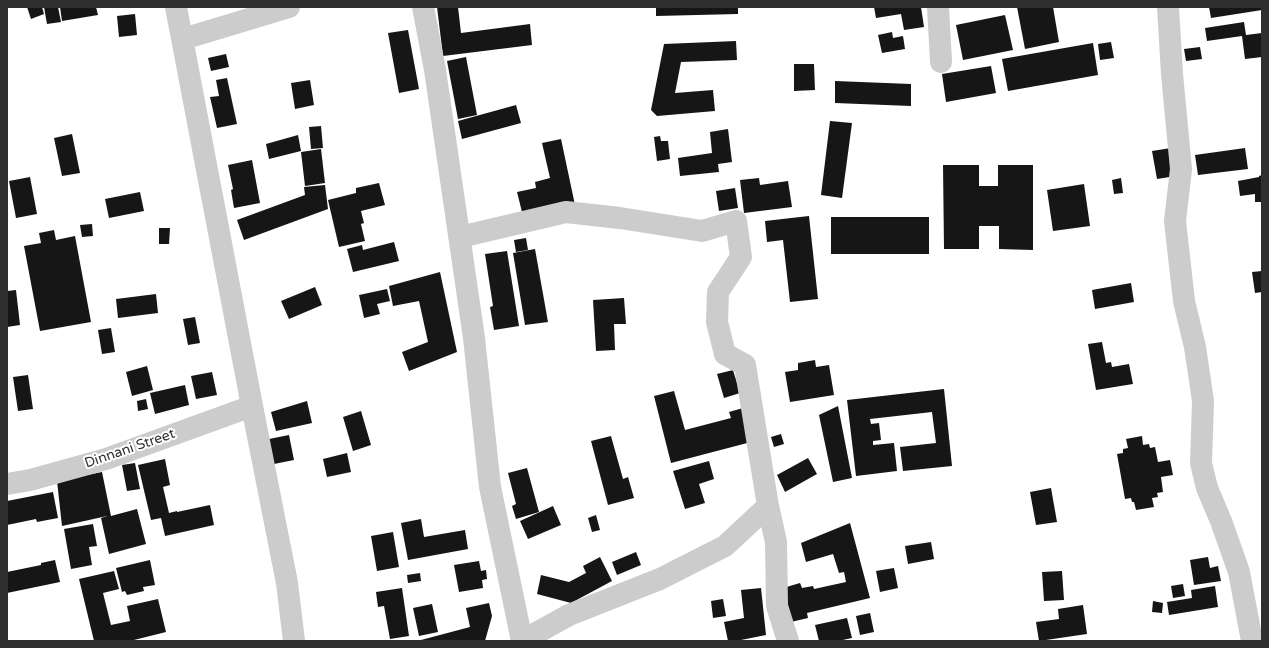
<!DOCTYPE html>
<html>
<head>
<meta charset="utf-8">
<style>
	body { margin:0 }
	#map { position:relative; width:1269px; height:648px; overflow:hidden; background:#fff; font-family:"Varela Round",sans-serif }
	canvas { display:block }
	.frame { position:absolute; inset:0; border:8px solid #2f2f2f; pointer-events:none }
</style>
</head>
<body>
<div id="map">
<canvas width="1269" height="648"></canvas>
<div class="frame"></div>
</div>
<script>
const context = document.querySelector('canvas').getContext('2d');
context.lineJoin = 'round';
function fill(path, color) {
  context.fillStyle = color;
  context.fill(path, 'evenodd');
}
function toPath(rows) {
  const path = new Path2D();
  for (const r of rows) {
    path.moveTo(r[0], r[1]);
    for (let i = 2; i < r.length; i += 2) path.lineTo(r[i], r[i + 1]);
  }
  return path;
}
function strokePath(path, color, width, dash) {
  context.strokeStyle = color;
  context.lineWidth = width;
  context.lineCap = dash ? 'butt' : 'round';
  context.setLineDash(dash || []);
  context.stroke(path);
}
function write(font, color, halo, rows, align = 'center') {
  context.font = font + ' "Varela Round",sans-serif';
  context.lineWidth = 4;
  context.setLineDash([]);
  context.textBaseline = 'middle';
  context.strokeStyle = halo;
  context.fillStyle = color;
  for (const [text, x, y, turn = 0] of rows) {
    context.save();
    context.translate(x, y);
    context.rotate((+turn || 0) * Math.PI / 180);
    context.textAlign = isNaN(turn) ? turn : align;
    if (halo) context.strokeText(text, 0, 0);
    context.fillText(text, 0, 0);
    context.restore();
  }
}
fill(toPath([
	[27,7,42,7,44,14,31,19],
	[44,7,58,7,61,22,47,24],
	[60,7,96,7,98,15,62,21],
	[437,7,458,7,461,33,530,24,532,45,443,56],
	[656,7,738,7,738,14,656,16],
	[874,7,921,7,924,27,904,30,901,14,876,18],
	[1017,7,1053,7,1059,42,1025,49],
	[1209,7,1261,7,1262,10,1211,18],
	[135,14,137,35,119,37,117,16],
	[1005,15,1013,50,963,60,956,25],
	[1244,22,1246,35,1262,33,1262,57,1245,59,1242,36,1207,41,1205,28],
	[408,30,419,89,399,93,388,33],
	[892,32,893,38,903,36,905,49,882,53,878,35],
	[736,41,737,60,681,62,675,93,713,90,715,111,657,116,651,110,664,44],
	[1111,42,1114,58,1100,60,1098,44],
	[1093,43,1098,75,1008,91,1002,59],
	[1200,47,1202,59,1186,61,1184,49],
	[226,54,229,67,211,71,208,58],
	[466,57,477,115,458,119,447,61],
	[794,64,814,64,815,90,794,91],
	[991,66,996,93,946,102,942,74],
	[227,78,237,124,217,128,210,97,219,96,216,80],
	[310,80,314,105,295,109,291,83],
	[835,81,911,84,911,106,835,103],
	[516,105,521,123,462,139,458,121],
	[830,121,852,123,842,198,821,195],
	[321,126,323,148,311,149,309,127],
	[728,129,732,162,718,164,719,172,680,176,678,158,712,153,710,132],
	[72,134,80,173,62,176,54,138],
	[298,135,301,151,269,159,266,144],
	[660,136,661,141,668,141,670,159,657,161,654,137],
	[561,139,575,205,523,216,517,192,536,188,535,182,550,178,542,143],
	[1171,148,1176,176,1157,179,1152,151],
	[1245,148,1248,169,1198,175,1195,155],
	[321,149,325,183,305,186,301,152],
	[252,160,260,203,234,208,231,190,233,189,228,165],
	[943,165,979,165,979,186,998,186,998,165,1033,165,1033,250,999,249,999,226,979,226,979,249,944,249],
	[1262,175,1262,202,1255,202,1255,194,1240,196,1238,181,1259,177,1259,176],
	[30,177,37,214,16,218,9,181],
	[759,178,760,185,788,181,792,207,744,213,740,180],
	[1121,178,1123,193,1114,194,1112,180],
	[379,183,385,205,361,211,364,223,361,224,365,241,339,247,328,200,356,193,356,188],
	[1084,184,1090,226,1053,231,1047,190],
	[325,185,328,209,244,240,237,220,305,195,304,187],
	[735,188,738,208,719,211,716,191],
	[140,192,144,211,109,218,105,199],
	[809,216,818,299,790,302,783,240,767,242,765,221],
	[831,217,929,217,929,254,831,254],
	[92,224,93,236,82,237,80,225],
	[159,228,170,228,169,244,159,244],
	[54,230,56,240,75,236,91,322,40,331,24,246,41,243,39,233],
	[526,238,528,250,516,252,514,240],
	[394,242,399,261,353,272,347,249,362,245,363,250],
	[535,249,548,322,525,325,513,253],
	[507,251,519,326,494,330,490,307,493,306,485,254],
	[1262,271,1262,292,1255,293,1252,272],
	[440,272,457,352,409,371,402,352,428,342,419,301,393,306,389,286],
	[1131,283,1134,302,1095,309,1092,290],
	[315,287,322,305,289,319,281,301],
	[387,289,390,301,377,304,380,314,364,318,359,295],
	[16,290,20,325,7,327,7,291],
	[156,294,158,313,118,318,116,299],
	[624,298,626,324,614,324,615,350,596,351,593,300],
	[195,317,200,343,188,345,183,319],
	[111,328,115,352,102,354,98,330],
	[1102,342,1106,363,1111,362,1112,367,1129,364,1133,384,1096,390,1088,344],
	[815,360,816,367,829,365,834,395,790,402,785,372,798,370,798,363],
	[147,366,153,390,132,396,126,372],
	[733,370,740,393,724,398,717,374],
	[212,372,217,395,196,399,191,376],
	[28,375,33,409,18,411,13,377],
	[185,385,189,405,155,414,150,393],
	[944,389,952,466,903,471,900,447,936,443,932,412,870,419,871,424,879,423,881,440,873,441,873,445,894,443,897,471,856,476,847,400],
	[674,391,685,430,731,418,729,412,743,408,751,442,671,463,654,396],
	[146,399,148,409,138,411,137,401],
	[307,401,312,423,276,431,271,412],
	[838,406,852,478,833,482,819,415],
	[361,411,371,445,353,451,343,417],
	[781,434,784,444,774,447,771,437],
	[289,435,294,460,274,464,269,439],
	[611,436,623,479,628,477,634,498,608,505,591,441],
	[1142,436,1143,445,1149,444,1150,448,1155,447,1158,462,1170,460,1173,475,1161,477,1163,492,1157,493,1158,497,1152,498,1154,507,1136,510,1134,502,1132,502,1131,498,1125,499,1117,454,1123,453,1123,449,1128,448,1126,439],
	[347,453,351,472,327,477,323,459],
	[808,458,817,474,785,492,777,475],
	[165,459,170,485,163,487,169,513,177,511,177,512,210,505,214,525,165,536,161,518,151,520,138,465],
	[709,461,714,479,699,484,705,503,685,509,673,471],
	[135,463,140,489,127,491,122,465],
	[527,468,539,512,516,519,512,506,516,504,508,473],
	[102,472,111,516,137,509,146,544,109,554,101,518,107,516,62,526,57,481],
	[1051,488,1057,522,1036,525,1030,492],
	[53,492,58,518,37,522,36,519,7,525,7,501],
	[553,506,561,525,528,539,520,521],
	[596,515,600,530,592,532,588,518],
	[421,519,424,537,465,530,468,549,408,560,401,523],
	[850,523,870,598,807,613,808,618,791,622,783,588,800,583,802,588,813,586,814,589,846,582,844,572,839,573,833,554,806,562,801,543],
	[93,524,97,546,89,547,92,565,71,569,64,529],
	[393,532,399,567,377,571,371,536],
	[931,542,934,559,908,564,905,546],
	[636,552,641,565,617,575,612,562],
	[600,557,612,581,571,603,537,594,541,575,569,582,586,573,583,566],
	[1208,557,1210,568,1218,566,1221,581,1194,585,1190,560],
	[55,560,60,582,7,593,7,572,41,565,41,563],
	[150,560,155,585,143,587,144,591,127,595,125,591,122,592,116,568],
	[479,561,481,571,486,570,487,579,482,580,483,588,459,592,454,565],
	[894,568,898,588,880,592,876,571],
	[114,571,119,589,103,593,111,625,130,621,127,606,158,599,166,632,130,641,94,641,79,579],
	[1062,571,1064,600,1044,601,1042,572],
	[420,573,421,581,408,583,407,575],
	[1183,584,1185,596,1173,598,1171,586],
	[1215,586,1218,607,1169,615,1167,602,1192,598,1191,590],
	[402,588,409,636,390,639,384,606,378,607,376,592],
	[761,588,766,635,736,641,728,641,724,622,744,618,741,590],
	[723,599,726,616,713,618,711,601],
	[1153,601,1163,603,1162,613,1152,612],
	[489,603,492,616,485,641,422,641,421,640,470,627,466,608],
	[432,604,438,632,419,636,413,608],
	[1083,605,1087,634,1039,641,1036,622,1059,619,1058,609],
	[870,613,874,632,860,635,856,616],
	[847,618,852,638,838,641,819,641,815,625]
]), '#161616');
strokePath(toPath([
	[176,7,252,406,287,583,294,641],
	[423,7,435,70,474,338,490,487,522,641],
	[938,7,941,62],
	[1168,7,1172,74,1181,169,1175,221,1184,301,1195,347,1203,401,1201,463,1207,488,1221,521,1239,572,1252,641],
	[183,39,289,7],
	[460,237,566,212,620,218,702,231,736,221,741,257,718,292,717,322,725,354,745,365,768,506,776,542,777,606,788,641],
	[7,484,30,480,106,459,252,406],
	[522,641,569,615,660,579,725,546,768,506]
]), '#ccc', 22);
write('14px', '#2f2f2f', '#fff', [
	["Dinnani Street",130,449,-19]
]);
</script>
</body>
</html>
